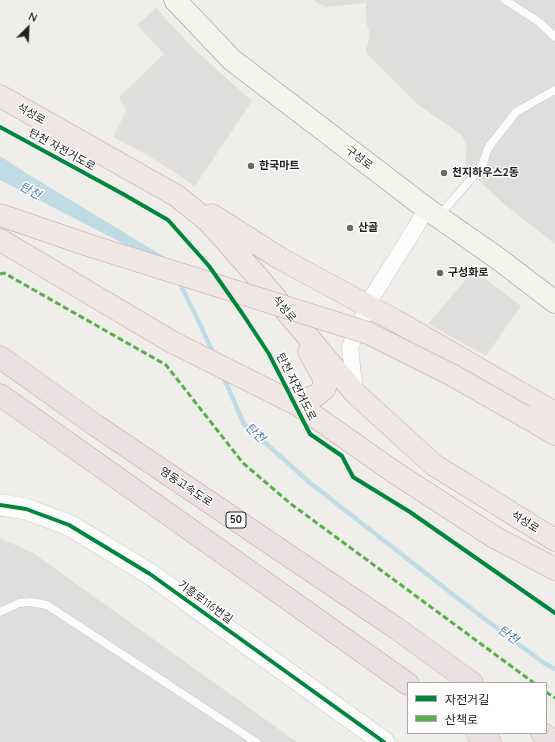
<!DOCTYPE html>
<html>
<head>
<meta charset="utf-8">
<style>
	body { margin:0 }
	#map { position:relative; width:555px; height:742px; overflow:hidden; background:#f0eeeb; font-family:Quicksand,"Noto Sans KR",sans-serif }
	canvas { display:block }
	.legend { position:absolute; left:407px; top:682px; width:140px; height:52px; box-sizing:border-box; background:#fff; border:1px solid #a7a7a7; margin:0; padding:5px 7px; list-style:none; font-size:12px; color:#222 }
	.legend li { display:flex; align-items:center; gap:8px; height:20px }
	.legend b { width:20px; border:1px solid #a7a7a7 }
	.north { position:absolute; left:8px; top:8px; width:40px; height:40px; -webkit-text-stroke:3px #fff; paint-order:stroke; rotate:24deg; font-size:11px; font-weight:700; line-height:16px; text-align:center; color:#222 }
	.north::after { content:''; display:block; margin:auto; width:14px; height:18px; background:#222; clip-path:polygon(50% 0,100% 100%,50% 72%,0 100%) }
</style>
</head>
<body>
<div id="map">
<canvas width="555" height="742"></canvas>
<ul class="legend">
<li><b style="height:5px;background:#00873e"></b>자전거길</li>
<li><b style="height:5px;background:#55b145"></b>산책로</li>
</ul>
<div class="north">N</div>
</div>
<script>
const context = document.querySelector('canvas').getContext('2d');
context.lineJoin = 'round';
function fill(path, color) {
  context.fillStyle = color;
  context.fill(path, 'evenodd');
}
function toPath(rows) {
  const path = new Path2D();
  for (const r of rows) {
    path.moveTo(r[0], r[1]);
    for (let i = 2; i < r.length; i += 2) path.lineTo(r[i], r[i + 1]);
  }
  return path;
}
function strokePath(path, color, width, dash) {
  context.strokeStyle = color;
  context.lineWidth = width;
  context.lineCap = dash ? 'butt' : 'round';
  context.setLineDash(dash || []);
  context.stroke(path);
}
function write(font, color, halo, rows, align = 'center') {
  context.font = font + ' Quicksand,"Noto Sans KR",sans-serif';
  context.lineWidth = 3;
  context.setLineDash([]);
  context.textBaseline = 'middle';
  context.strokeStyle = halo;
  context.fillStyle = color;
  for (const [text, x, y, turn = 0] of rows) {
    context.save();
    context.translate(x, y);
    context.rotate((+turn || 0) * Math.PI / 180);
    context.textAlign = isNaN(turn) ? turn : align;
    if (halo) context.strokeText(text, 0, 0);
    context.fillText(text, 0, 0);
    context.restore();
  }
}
fill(toPath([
	[313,0,555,0,555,244,503,203,471,173,465,163,467,148,462,135,417,104,370,57,366,51,370,35,366,21,366,3,326,7],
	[0,538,33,553,297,742,0,742]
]), '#dfdedc');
fill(toPath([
	[156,8,193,48,252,101,195,186,149,156,113,137,126,111,119,97,164,54,137,25],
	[474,270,521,306,486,356,428,324]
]), '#e0dfde');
fill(toPath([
	[0,156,26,173,176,264,184,291,157,261,0,180]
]), '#bfdbe3');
strokePath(toPath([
	[182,288,198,320,214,355],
	[223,376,244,424,309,482,469,607,541,661,555,669]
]), '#bfdbe3', 4.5);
const service = toPath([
	[505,0,539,22,555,37],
	[439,216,482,166,488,148,516,112,555,90],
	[0,612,19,603,31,602,47,605,256,742]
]);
const minor = toPath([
	[355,393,350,347,372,297,427,209]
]);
const tertiary = toPath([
	[0,505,26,509,69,525,150,574,384,742]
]);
const secondary = toPath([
	[175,0,232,60,427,209,496,257,555,302]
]);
const trunk = toPath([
	[0,96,177,196,209,222,256,275,355,393,434,465,555,540],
	[0,215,91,246],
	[212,215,281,259,396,321,555,413],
	[0,240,172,342,300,406,394,472,494,537,555,569],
	[300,406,304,400,317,395,325,388,323,377,309,352],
	[524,416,555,434]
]);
const motorway = toPath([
	[0,357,95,425,393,626,472,683],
	[0,395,408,684],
	[477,733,490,742],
	[542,733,554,742]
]);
strokePath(service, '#c9c8c7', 9);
strokePath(minor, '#c9c8c7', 17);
strokePath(tertiary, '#c9c8c7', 22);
strokePath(secondary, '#999a82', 23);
strokePath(trunk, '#c5a2ac', 23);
strokePath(motorway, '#c5a2ac', 23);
strokePath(service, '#fdfcfc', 8);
strokePath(minor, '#fdfcfc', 16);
strokePath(tertiary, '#fdfcfc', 21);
strokePath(secondary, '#f4f4ed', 22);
strokePath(trunk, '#f0e6e4', 22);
strokePath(motorway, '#ece0e2', 22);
const trunkBridge = toPath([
	[91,246,368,333,452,375,524,416]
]);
strokePath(trunkBridge, '#c5a2ac', 23, []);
strokePath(trunkBridge, '#f0e6e4', 22);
strokePath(toPath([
	[0,274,4,273,166,365,243,463,291,504,534,683],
	[546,692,555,698]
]), '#55b145', 3, [6, 3]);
strokePath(toPath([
	[0,127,123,194,168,220,209,266,242,313,269,354,310,434,342,456,353,477,410,512,555,613],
	[0,505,26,509,69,525,150,574,384,742]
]), '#00873e', 4);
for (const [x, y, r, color] of [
	[251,166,4,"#6a6968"],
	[444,173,4,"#6a6968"],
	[350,228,4,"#6a6968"],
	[440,273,4,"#6a6968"]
]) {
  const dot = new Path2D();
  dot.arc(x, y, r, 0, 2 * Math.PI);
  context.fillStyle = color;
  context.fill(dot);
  strokePath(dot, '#fff', 1.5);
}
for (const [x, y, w] of [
	[236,520,20]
]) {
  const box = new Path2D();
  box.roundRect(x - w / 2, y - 8, w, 16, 3);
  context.fillStyle = '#fff';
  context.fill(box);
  strokePath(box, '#222', 1);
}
write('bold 10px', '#222', null, [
	["50",236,520]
]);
write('11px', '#222', '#fff', [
	["석성로",31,114,30],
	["탄천 자전거도로",62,150,29],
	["구성로",359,158,37],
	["석성로",284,309,50],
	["탄천 자전거도로",296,387,63],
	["영동고속도로",186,487,34],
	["석성로",525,522,32],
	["기흥로116번길",205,602,36]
]);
write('bold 11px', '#222', '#fff', [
	["한국마트",259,166],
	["천지하우스2동",452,173],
	["산골",358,228],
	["구성화로",448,273]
], 'left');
write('italic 12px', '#4a7aab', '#fff', [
	["탄천",30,191,28],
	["탄천",255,433,44],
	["탄천",508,635,36]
]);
</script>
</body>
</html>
